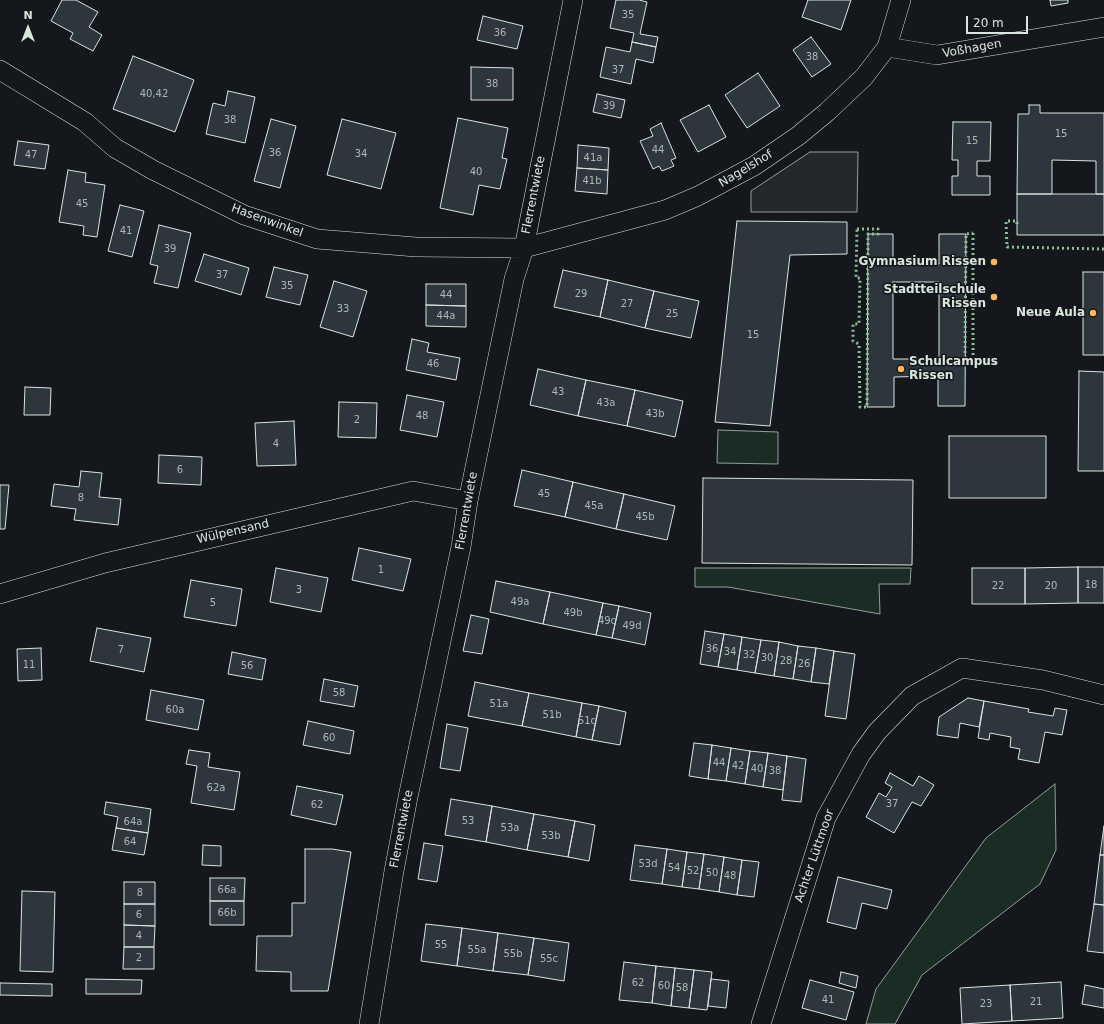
<!DOCTYPE html>
<html>
<head>
<meta charset="utf-8">
<style>
	body { margin:0 }
	#map { position:relative; width:1104px; height:1024px; overflow:hidden; background:#14181c; font-family:"DejaVu Sans",sans-serif }
	canvas { display:block }
	.north { position:absolute; left:8px; top:8px; width:40px; height:40px; -webkit-text-stroke:3px #14181c; paint-order:stroke; rotate:0deg; font-size:11px; font-weight:700; line-height:16px; text-align:center; color:#d8e6dc }
	.north::after { content:''; display:block; margin:auto; width:14px; height:18px; background:#d8e6dc; clip-path:polygon(50% 0,100% 100%,50% 72%,0 100%) }
	.scale { position:absolute; left:966px; top:16px; width:62px; height:18px; box-sizing:border-box; border:2px solid #d8e6dc; border-top:0; padding-left:5px; font-size:12px; line-height:14px; white-space:nowrap; color:#d8e6dc; -webkit-text-stroke:3px #14181c; paint-order:stroke }
</style>
</head>
<body>
<div id="map">
<canvas width="1104" height="1024"></canvas>
<div class="north">N</div>
<div class="scale">20 m</div>
</div>
<script>
const context = document.querySelector('canvas').getContext('2d');
context.lineJoin = 'round';
function fill(path, color) {
  context.fillStyle = color;
  context.fill(path, 'evenodd');
}
function toPath(rows) {
  const path = new Path2D();
  for (const r of rows) {
    path.moveTo(r[0], r[1]);
    for (let i = 2; i < r.length; i += 2) path.lineTo(r[i], r[i + 1]);
  }
  return path;
}
function strokePath(path, color, width, dash) {
  context.strokeStyle = color;
  context.lineWidth = width;
  context.lineCap = dash ? 'butt' : 'round';
  context.setLineDash(dash || []);
  context.stroke(path);
}
function write(font, color, halo, rows, align = 'center') {
  context.font = font + ' "DejaVu Sans",sans-serif';
  context.lineWidth = 3;
  context.setLineDash([]);
  context.textBaseline = 'middle';
  context.strokeStyle = halo;
  context.fillStyle = color;
  for (const [text, x, y, turn = 0] of rows) {
    context.save();
    context.translate(x, y);
    context.rotate((+turn || 0) * Math.PI / 180);
    context.textAlign = isNaN(turn) ? turn : align;
    if (halo) context.strokeText(text, 0, 0);
    context.fillText(text, 0, 0);
    context.restore();
  }
}
const green = toPath([
	[718,430,778,432,778,464,717,463,718,430],
	[695,568,911,568,910,584,879,584,880,614,728,587,695,587,695,568],
	[1055,784,1056,850,1040,884,922,975,895,1024,866,1024,876,989,986,838,1055,784]
]);
fill(green, '#1a2d24');
strokePath(green, '#939e99', 1);
const parking = toPath([
	[810,152,858,152,857,212,751,212,751,191,810,152]
]);
fill(parking, '#24282b');
strokePath(parking, '#939e99', 1);
const building = toPath([
	[62,0,76,0,98,12,89,27,102,35,93,51,70,39,73,33,51,21,62,0],
	[616,0,639,0,647,2,640,34,658,37,656,47,632,42,634,33,610,28,616,0],
	[808,0,851,0,841,30,802,17,808,0],
	[1050,0,1068,0,1068,3,1051,6,1050,0],
	[483,16,523,26,517,49,477,40,483,16],
	[811,37,831,64,812,77,793,50,811,37],
	[632,42,656,47,653,63,636,59,631,84,600,77,606,47,630,52,632,42],
	[133,56,194,80,175,132,113,109,133,56],
	[471,67,513,68,513,100,471,100,471,67],
	[758,73,780,106,747,128,725,95,758,73],
	[228,91,255,97,245,143,206,134,213,103,225,106,228,91],
	[597,94,625,100,621,118,593,112,597,94],
	[709,105,726,137,698,152,680,120,709,105],
	[1029,105,1040,105,1040,113,1104,113,1104,194,1096,194,1096,161,1052,160,1052,194,1017,194,1018,114,1029,114,1029,105],
	[458,118,508,128,502,158,507,159,500,189,479,185,473,215,440,208,458,118],
	[271,119,296,126,280,188,254,181,271,119],
	[342,119,396,133,381,189,327,175,342,119],
	[953,122,991,122,990,161,977,161,977,176,990,176,990,195,952,195,952,176,958,176,958,160,952,160,953,122],
	[661,123,676,158,671,160,674,166,662,171,659,166,653,169,640,141,653,136,650,129,661,123],
	[18,141,49,145,45,169,14,165,18,141],
	[578,145,609,148,608,170,577,168,578,145],
	[577,168,608,170,607,194,575,191,577,168],
	[68,170,86,173,85,182,105,185,97,237,83,235,84,226,59,222,68,170],
	[1017,194,1104,194,1104,235,1017,235,1017,194],
	[120,205,144,211,132,257,108,251,120,205],
	[737,221,847,222,847,254,790,255,770,426,715,422,737,221],
	[159,225,191,233,178,288,154,283,158,266,150,264,159,225],
	[868,234,893,234,893,264,939,264,939,234,966,234,965,406,938,406,938,376,894,377,894,407,867,407,868,234],
	[893,282,939,282,939,359,893,359,893,282],
	[204,254,249,268,241,295,195,281,204,254],
	[274,267,308,275,300,305,266,297,274,267],
	[563,270,608,280,600,317,554,307,563,270],
	[1083,272,1104,272,1104,355,1083,355,1083,272],
	[608,280,654,291,645,328,600,317,608,280],
	[334,281,367,291,353,337,320,327,334,281],
	[426,284,466,284,466,306,426,305,426,284],
	[654,291,699,301,691,338,645,328,654,291],
	[426,305,466,306,466,327,426,326,426,305],
	[412,339,429,343,427,352,460,358,456,380,406,370,412,339],
	[538,369,586,380,578,416,530,405,538,369],
	[1079,371,1104,372,1104,471,1078,471,1079,371],
	[586,380,635,390,627,426,578,416,586,380],
	[25,387,51,388,50,415,24,415,25,387],
	[635,390,683,401,675,437,627,426,635,390],
	[407,395,444,402,437,437,400,430,407,395],
	[339,402,377,403,376,438,338,437,339,402],
	[294,421,296,465,257,466,255,423,294,421],
	[949,436,1046,436,1046,498,949,498,949,436],
	[159,455,202,457,201,485,158,483,159,455],
	[522,470,573,482,565,517,514,506,522,470],
	[81,471,102,473,99,497,121,499,118,525,74,520,76,509,51,506,54,484,79,487,81,471],
	[703,478,913,480,912,565,702,563,703,478],
	[573,482,624,494,616,529,565,517,573,482],
	[0,485,9,485,5,529,0,529,0,485],
	[624,494,675,506,667,540,616,529,624,494],
	[359,548,411,559,403,591,352,580,359,548],
	[1078,567,1104,567,1104,603,1078,603,1078,567],
	[1078,567,1078,603,1025,604,1025,568,1078,567],
	[276,568,328,578,321,612,270,602,276,568],
	[972,568,1025,568,1025,604,972,604,972,568],
	[191,580,242,589,236,626,184,617,191,580],
	[496,581,550,592,543,624,490,612,496,581],
	[550,592,603,603,596,635,543,624,550,592],
	[603,603,619,606,612,638,596,635,603,603],
	[619,606,651,613,645,645,612,638,619,606],
	[471,615,489,619,482,654,463,651,471,615],
	[97,628,151,638,144,672,90,661,97,628],
	[705,631,724,634,718,667,700,664,705,631],
	[724,634,742,637,737,670,718,667,724,634],
	[742,637,761,640,755,673,737,670,742,637],
	[761,640,779,642,774,676,755,673,761,640],
	[779,642,798,646,793,679,774,676,779,642],
	[798,646,816,648,811,682,793,679,798,646],
	[41,648,42,680,18,681,17,649,41,648],
	[816,648,834,651,829,684,811,682,816,648],
	[834,651,855,654,846,719,825,716,834,651],
	[232,652,266,659,262,680,228,674,232,652],
	[324,679,358,686,354,707,320,701,324,679],
	[475,682,529,693,522,726,468,716,475,682],
	[151,690,204,700,198,730,146,720,151,690],
	[529,693,582,703,576,737,522,726,529,693],
	[968,698,984,701,979,727,960,723,958,738,937,735,939,717,968,698],
	[984,701,1029,709,1028,712,1053,716,1055,708,1067,710,1062,735,1045,732,1039,763,1018,759,1020,749,1010,747,1011,737,990,733,989,740,978,738,984,701],
	[582,703,599,706,592,740,576,737,582,703],
	[599,706,626,712,620,745,592,740,599,706],
	[308,721,354,731,350,754,303,745,308,721],
	[447,724,468,728,460,771,440,768,447,724],
	[694,743,712,745,708,779,689,776,694,743],
	[712,745,731,748,726,781,708,779,712,745],
	[731,748,750,751,745,784,726,781,731,748],
	[189,750,210,753,208,767,240,772,234,810,191,803,197,766,186,764,189,750],
	[750,751,768,753,763,787,745,784,750,751],
	[768,753,787,756,783,790,763,787,768,753],
	[787,756,806,759,801,802,782,800,787,756],
	[890,773,913,786,919,776,934,785,921,806,912,802,894,833,866,817,879,793,886,797,892,787,885,783,890,773],
	[297,786,343,795,336,825,291,815,297,786],
	[451,799,492,806,486,842,445,835,451,799],
	[106,802,151,809,148,833,116,828,118,817,104,814,106,802],
	[492,806,534,814,527,850,486,842,492,806],
	[534,814,575,821,568,857,527,850,534,814],
	[575,821,595,825,589,861,568,857,575,821],
	[1104,826,1104,855,1100,855,1104,826],
	[116,828,148,833,144,855,112,850,116,828],
	[424,843,443,846,437,882,418,879,424,843],
	[203,845,221,846,221,866,202,865,203,845],
	[635,845,667,849,662,884,630,880,635,845],
	[305,849,332,849,351,852,328,991,291,991,291,972,256,971,257,936,292,936,292,903,305,903,305,849],
	[667,849,687,852,682,887,662,884,667,849],
	[687,852,704,854,699,889,682,887,687,852],
	[704,854,724,857,719,892,699,889,704,854],
	[1100,855,1104,855,1104,905,1094,904,1100,855],
	[724,857,742,860,737,895,719,892,724,857],
	[742,860,759,862,754,897,737,895,742,860],
	[838,877,892,890,887,909,862,903,856,929,827,922,838,877],
	[210,878,245,878,244,901,210,901,210,878],
	[124,882,155,882,155,904,124,904,124,882],
	[22,891,55,892,53,972,20,971,22,891],
	[210,901,244,901,244,925,210,925,210,901],
	[124,904,155,904,155,926,124,925,124,904],
	[1094,904,1104,905,1104,953,1087,951,1094,904],
	[426,924,462,928,457,966,421,961,426,924],
	[124,925,155,926,154,947,124,947,124,925],
	[462,928,498,933,493,971,457,966,462,928],
	[498,933,534,938,528,975,493,971,498,933],
	[534,938,569,943,564,981,528,975,534,938],
	[124,947,154,947,154,969,123,969,124,947],
	[624,962,656,966,652,1003,619,1000,624,962],
	[656,966,675,968,671,1006,652,1003,656,966],
	[675,968,694,970,689,1008,671,1006,675,968],
	[694,970,712,972,707,1010,689,1008,694,970],
	[841,972,858,976,856,988,839,983,841,972],
	[86,979,142,980,141,994,86,994,86,979],
	[711,979,729,981,726,1008,708,1006,711,979],
	[810,980,854,992,846,1020,802,1008,810,980],
	[1061,982,1063,1018,1012,1021,1010,985,1061,982],
	[0,983,52,984,52,996,0,995,0,983],
	[1010,985,1012,1021,962,1024,960,988,1010,985],
	[1085,985,1104,989,1104,1008,1082,1004,1085,985]
]);
fill(building, '#2c363c');
strokePath(building, '#d8e6dc', 1);
const street = toPath([
	[887,47,937,55,1104,27],
	[0,70,85,122,115,148,153,170,244,215,317,239,416,247,524,248,665,210,698,196,754,166,798,136,827,112,864,77,887,47,901,0],
	[0,594,105,563,413,491,468,501],
	[369,1024,394,871,408,797,461,547,468,501,514,279,524,248,573,0],
	[761,1024,826,818,861,754,877,732,912,696,962,668,1043,680,1104,695]
]);
strokePath(street, '#d8e6dc', 20);
strokePath(street, '#14181c', 19);
strokePath(toPath([
	[1017,224,1017,221,1006,221,1007,247,1104,249],
	[857,229,878,229,878,234,868,234,867,407,860,407,859,344,853,341,853,324,859,324,860,278,856,278,857,229],
	[973,233,973,362,965,361,966,234,973,233]
]), '#8ac095', 3, [2, 3]);
for (const [x, y, r, color] of [
	[994,262,4,"#ffb74d"],
	[994,297,4,"#ffb74d"],
	[1093,313,4,"#ffb74d"],
	[901,369,4,"#ffb74d"]
]) {
  const dot = new Path2D();
  dot.arc(x, y, r, 0, 2 * Math.PI);
  context.fillStyle = color;
  context.fill(dot);
  strokePath(dot, '#14181c', 1.5);
}
write('10px', '#adbab4', null, [
	["35",628,15],
	["36",500,33],
	["38",812,57],
	["37",618,70],
	["38",492,84],
	["40,42",154,94],
	["39",609,106],
	["38",230,120],
	["15",1061,134],
	["15",972,141],
	["44",658,150],
	["36",275,153],
	["34",361,154],
	["47",31,155],
	["41a",593,158],
	["40",476,172],
	["41b",592,181],
	["45",82,204],
	["41",126,231],
	["39",170,249],
	["37",222,275],
	["35",287,286],
	["29",581,294],
	["44",446,295],
	["27",627,304],
	["33",343,309],
	["25",672,314],
	["44a",446,316],
	["15",753,335],
	["46",433,364],
	["43",558,392],
	["43a",606,403],
	["43b",655,414],
	["48",422,416],
	["2",357,420],
	["4",276,444],
	["6",180,470],
	["45",544,494],
	["8",81,498],
	["45a",594,506],
	["45b",645,517],
	["1",381,570],
	["18",1091,585],
	["22",998,586],
	["20",1051,586],
	["3",299,590],
	["49a",520,602],
	["5",213,603],
	["49b",573,613],
	["49c",607,621],
	["49d",632,626],
	["36",712,649],
	["7",121,650],
	["34",730,652],
	["32",749,655],
	["30",767,658],
	["28",786,661],
	["26",804,664],
	["11",29,665],
	["56",247,666],
	["58",339,693],
	["51a",499,704],
	["60a",175,710],
	["51b",552,715],
	["51c",587,721],
	["60",329,738],
	["44",719,763],
	["42",738,766],
	["40",757,769],
	["38",775,771],
	["62a",216,788],
	["37",892,804],
	["62",317,805],
	["53",468,821],
	["64a",133,822],
	["53a",510,828],
	["53b",551,836],
	["64",130,842],
	["53d",648,864],
	["54",674,868],
	["52",693,871],
	["50",712,873],
	["48",730,876],
	["66a",227,890],
	["8",140,893],
	["66b",227,913],
	["6",139,915],
	["4",139,936],
	["55",441,945],
	["55a",477,950],
	["55b",513,954],
	["2",139,958],
	["55c",549,959],
	["62",638,983],
	["60",664,986],
	["58",682,988],
	["41",828,1000],
	["21",1036,1002],
	["23",986,1004]
]);
write('12px', '#d8e6dc', '#14181c', [
	["Voßhagen",972,49,-10],
	["Nagelshof",746,169,-31],
	["Flerrentwiete",534,195,-79],
	["Hasenwinkel",267,221,20],
	["Flerrentwiete",467,511,-80],
	["Wülpensand",233,532,-13],
	["Flerrentwiete",402,829,-79],
	["Achter Lüttmoor",815,856,-71]
]);
write('bold 12px', '#d8e6dc', '#14181c', [
	["Gymnasium Rissen",986,262],
	["Stadtteilschule",986,290],
	["Rissen",986,304],
	["Neue Aula",1085,313],
	["Schulcampus",909,362,"left"],
	["Rissen",909,376,"left"]
], 'right');
</script>
</body>
</html>
